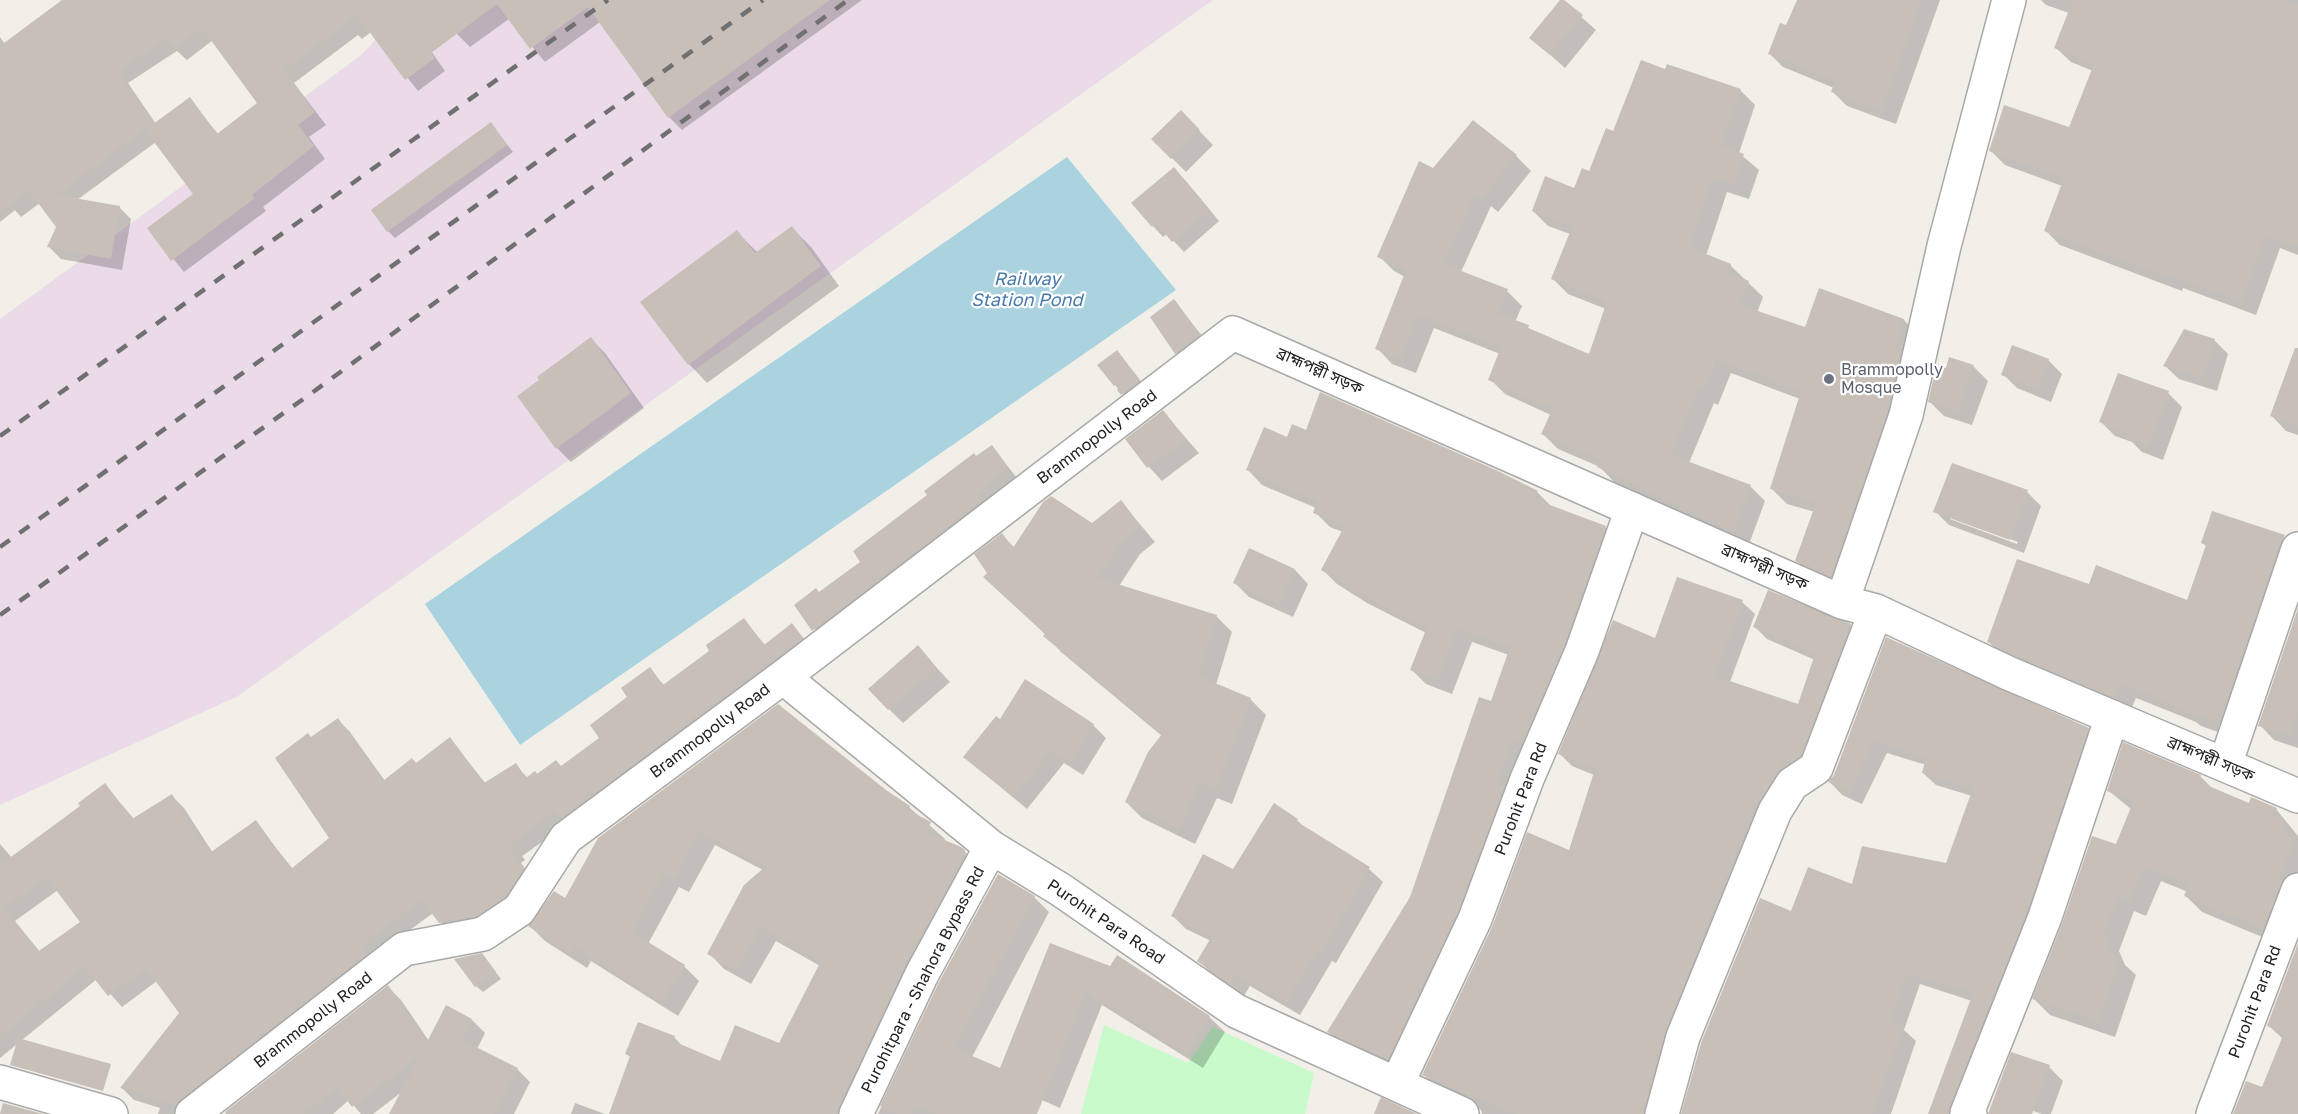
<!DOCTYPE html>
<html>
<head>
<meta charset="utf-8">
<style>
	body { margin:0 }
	canvas { display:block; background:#f2efe9 }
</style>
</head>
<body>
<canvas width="2298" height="1114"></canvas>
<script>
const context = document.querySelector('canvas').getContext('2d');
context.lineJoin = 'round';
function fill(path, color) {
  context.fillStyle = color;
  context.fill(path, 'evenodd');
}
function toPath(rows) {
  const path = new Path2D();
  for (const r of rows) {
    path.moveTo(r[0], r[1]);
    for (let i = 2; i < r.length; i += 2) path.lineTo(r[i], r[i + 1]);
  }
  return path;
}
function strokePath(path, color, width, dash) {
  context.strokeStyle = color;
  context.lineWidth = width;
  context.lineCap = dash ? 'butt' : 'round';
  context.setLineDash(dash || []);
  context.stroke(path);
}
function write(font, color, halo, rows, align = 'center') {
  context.font = font + ' "Golos Text","Noto Sans Bengali",sans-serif';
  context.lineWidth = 4.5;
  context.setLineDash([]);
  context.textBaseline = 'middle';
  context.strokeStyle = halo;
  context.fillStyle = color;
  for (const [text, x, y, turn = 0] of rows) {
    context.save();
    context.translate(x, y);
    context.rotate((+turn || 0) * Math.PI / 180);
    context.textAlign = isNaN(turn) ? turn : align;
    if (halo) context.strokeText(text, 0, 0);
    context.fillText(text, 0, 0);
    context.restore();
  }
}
fill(toPath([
	[415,0,1213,0,238,696,0,805,0,319,360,56]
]), '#ebdbe8');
fill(toPath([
	[1104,1025,1188,1063,1213,1027,1314,1073,1305,1114,1081,1114]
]), '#c8facc');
fill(toPath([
	[1067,157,1176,290,520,745,425,604]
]), '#aad3df');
fill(toPath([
	[65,0,389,0,408,18,445,71,418,91,371,32,362,39,358,35,294,83,326,125,309,137,325,159,263,207,266,211,184,272,149,229,195,195,156,142,77,200,119,207,131,219,122,270,61,259,49,247,58,227,40,203,21,217,15,210,0,222,0,37,5,44],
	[213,40,259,103,218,134,189,99,156,124,128,83,177,51,187,60],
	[466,0,862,0,682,130,669,117,600,22,545,62,509,19,470,47,457,34],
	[1562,0,1596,30,1565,68,1531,38],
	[1798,0,1940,0,1896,124,1847,106,1833,92,1834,88,1783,67,1769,53,1787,27],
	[2041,0,2298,0,2298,255,2280,248,2256,315,2183,288,2182,291,2060,245,2046,231,2062,186,2005,165,1991,151,2070,129,2093,71,2071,62,2056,48,2069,13,2046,5],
	[1666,71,1740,90,1755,105,1739,153,1759,170,1749,199,1727,192,1706,256,1730,265,1763,297,1757,313,1806,329,1820,290,1904,320,1919,336,1846,591,1812,576,1797,561,1815,512,1787,504,1772,489,1800,399,1731,373,1718,405,1714,403,1689,463,1750,486,1765,501,1748,547,1614,482,1600,467,1558,449,1543,434,1551,415,1505,394,1490,379,1500,354,1434,328,1416,373,1392,364,1377,348,1405,277,1394,271,1379,256,1434,170,1516,156,1531,171,1498,212,1491,206,1461,272,1507,291,1522,306,1515,322,1590,356,1606,309,1568,294,1553,279,1570,234,1548,226,1533,211,1575,190,1590,173,1614,133],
	[1181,112,1213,145,1186,172,1153,139],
	[491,124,513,152,395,238,388,231],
	[1185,180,1219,221,1184,252,1167,234,1163,237,1153,226],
	[792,228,811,247,839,286,707,383,689,364,737,232,758,253],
	[1174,301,1211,347,1189,365,1176,353],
	[591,339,605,353,644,408,571,462,557,448,541,381],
	[2214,340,2228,354,2217,391,2179,379,2165,366],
	[1123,359,1146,388,1129,401,1115,385],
	[1950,359,1974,367,1988,381,1972,425,1944,416,1930,402],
	[2048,360,2062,374,2051,402,2017,388,2003,374],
	[2298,365,2298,435,2286,431,2272,416],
	[2168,393,2182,407,2163,460,2142,452,2132,442,2115,436,2101,422],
	[1163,412,1199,453,1162,481,1149,467],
	[1306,432,1537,492,1552,507,1605,527,1620,542,1403,1073,1343,1046,1329,1032,1411,898,1492,703,1509,655,1472,642,1452,694,1426,684,1411,669,1426,633,1367,603,1337,584,1323,570,1343,532,1330,527,1315,512,1316,508,1262,485,1248,470,1288,439],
	[991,446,1018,479,824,640,796,606,820,594,862,562],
	[2027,492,2041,506,2024,553,1949,525,1935,511],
	[1950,516,2018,542,2017,544,1950,519],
	[1121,502,1155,542,1140,554,1119,586,1216,616,1232,632,1216,685,1250,699,1266,715,1232,804,1217,798,1195,844,1142,818,1126,802,1162,736,1061,652,989,573,1002,535,1015,548,1092,525],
	[2213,513,2284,537,2298,550,2235,738,2201,726,2196,722,2136,698,2130,712,2004,658,1989,642,2090,586,2188,602,2207,547,2203,543],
	[1295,570,1308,584,1293,617,1249,597,1235,583],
	[1742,602,1755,614,1730,682,1799,706,1815,660,1767,639,1754,626,1850,625,1863,638,1658,1114,1482,1114,1481,1110,1436,1087,1424,1075,1570,852,1594,775,1572,766,1560,754,1656,639],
	[2298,612,2298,748,2274,740,2260,725],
	[744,620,766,646,792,625,815,651,522,856,525,860,521,863,535,882,453,935,433,913,372,958,191,1114,158,1114,160,1108,134,1100,122,1088,181,1013,157,981,122,1007,97,979,0,1058,0,844,12,858,82,806,105,785,134,819,172,796,184,808,213,853,255,822,293,869,331,839,311,739,338,720,350,732,385,781,416,764,450,739,486,784,515,765,528,778,562,768,601,738,649,669,665,686,712,651],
	[58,890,82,922,40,952,15,921],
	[1887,639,2088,729,2100,741,1964,1114,1930,1114,1972,1001,1920,984,1904,1030,1916,1041,1891,1114,1683,1114,1792,913,1853,886,1947,865,1972,796,1936,785,1923,773,1926,765,1887,753,1862,804,1842,795,1830,782,1835,775],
	[918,648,950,682,903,723,889,709],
	[1000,721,1093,725,1106,738,1083,775,1064,763,1027,809,965,757],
	[2200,776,2213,789,2250,805,2276,809,2298,836,2298,887,2279,944,2202,912,2186,896,2188,892,2161,881,2146,916,2134,911,2119,951,2125,965,2136,975,2115,1037,2050,1015,2034,999,2117,846,2132,810,2109,791],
	[885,792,909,807,945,839,944,842,964,851,980,867,857,1114,611,1114,631,1058,627,1054,674,1037,684,1048,721,1063,779,1045,820,966,776,941,751,984,724,969,709,953,763,870,715,845,689,892,679,887,648,944,684,966,699,981,678,1016,591,961,587,968,545,941,530,926,565,900,599,839],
	[1297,820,1307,830,1369,869,1383,882,1336,963,1332,961,1300,1015,1250,986,1244,996,1212,974,1199,961,1211,941,1186,929,1173,916],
	[1034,897,1049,912,972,1057,1001,1070,1051,945,1111,968,1118,957,1209,1017,1225,1032,1203,1068,1102,1005,1060,1108,1030,1095,1020,1114,878,1114,940,983],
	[2298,947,2298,1114,2235,1114,2263,1089,2283,1039,2268,1025],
	[482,955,501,979,483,992,476,986],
	[388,987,401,1000,429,1041,472,1020,485,1033,477,1049,517,1069,530,1082,514,1114,391,1114,403,1091,373,1114,361,1114,349,1100,333,1114,228,1114],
	[2049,1067,2063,1081,2051,1114,2042,1114,2012,1104],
	[575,1103,605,1114,571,1114]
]), '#0003');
fill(toPath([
	[62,0,830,0,668,118,588,7,530,49,497,4,431,53,435,58,405,80,357,15,284,70,315,112,298,125,314,146,252,195,255,198,171,261,147,228,193,194,145,130,190,97,217,134,257,103,202,28,174,49,166,39,118,71,153,123,57,195,120,206,111,259,47,247,56,227,29,191,0,212,0,46],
	[1560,0,1564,0,1583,15,1550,55,1529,38],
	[1797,0,1921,0,1882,111,1831,92,1835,81,1768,54,1780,23,1786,25],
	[2073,0,2283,0,2298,5,2298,246,2266,235,2242,301,2169,275,2168,277,2044,231,2064,178,1989,151,2004,105,2069,127,2094,64,2054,48],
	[1641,60,1665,69,1667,64,1741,89,1721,146,1744,154,1734,185,1712,178,1689,247,1731,264,1728,273,1749,281,1740,305,1805,327,1819,288,1904,319,1894,349,1901,351,1888,410,1831,577,1795,561,1816,503,1770,489,1801,391,1716,359,1703,391,1698,389,1671,455,1751,485,1733,533,1597,467,1601,460,1541,434,1553,408,1488,380,1501,347,1418,314,1400,359,1375,349,1406,270,1377,257,1419,161,1433,168,1473,120,1517,155,1482,198,1476,193,1443,264,1508,289,1498,314,1529,325,1528,328,1589,354,1607,301,1551,279,1572,227,1532,211,1545,176,1574,188,1582,168,1589,171,1606,128,1613,131],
	[1181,110,1200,130,1171,159,1151,139],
	[491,122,507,145,387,232,371,210],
	[1174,167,1210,210,1172,242,1156,223,1152,227,1131,203],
	[792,226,821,266,688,365,640,302,737,230,755,253],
	[1174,299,1200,334,1175,354,1150,317],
	[2184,329,2215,339,2203,378,2163,366],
	[591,337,631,393,556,449,517,396,539,380,537,377],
	[2012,345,2049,359,2037,389,2001,375],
	[2295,348,2298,348,2298,426,2270,416],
	[1117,350,1140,380,1121,395,1117,390,1125,377,1114,386,1097,365],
	[1949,357,1974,365,1958,412,1928,402,1937,364,1946,368],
	[2118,373,2169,391,2149,447,2126,438,2128,433,2099,422],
	[1320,392,1498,471,1538,491,1534,499,1606,526,1565,644,1523,741,1514,738,1496,785,1504,788,1458,912,1388,1060,1327,1032,1410,897,1479,697,1491,701,1510,647,1457,629,1437,680,1410,670,1427,627,1350,589,1351,587,1321,570,1345,525,1313,513,1317,501,1246,470,1264,427,1287,437,1292,424,1306,430],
	[1163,410,1186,439,1147,468,1125,439],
	[992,445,1009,468,976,493,980,502,812,631,794,605,816,588,819,592,860,562,853,551,927,495,924,491,974,453,976,456],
	[1952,463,2028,490,2010,540,1933,512],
	[1051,496,1092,523,1121,500,1140,525,1124,539,1098,578,1217,615,1198,676,1251,698,1216,789,1200,783,1179,829,1125,802,1148,752,1162,734,1043,636,1045,634,983,577,987,573,974,554,1002,533,1013,548,1043,502],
	[2212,511,2285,535,2280,543,2219,723,2183,711,2184,709,2120,683,2114,698,1987,642,2017,559,2089,584,2096,565,2187,600,2206,545,2201,543],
	[1249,548,1295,569,1279,604,1233,583],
	[1677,577,1743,600,1715,676,1798,704,1815,654,1753,627,1768,590,1851,624,1801,756,1789,763,1785,761,1753,811,1666,1030,1644,1114,1515,1114,1422,1075,1492,927,1527,832,1569,850,1595,769,1558,754,1613,620,1655,638],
	[2298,608,2298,710,2289,736,2258,726],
	[744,618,764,645,792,623,803,638,560,819,554,811,511,843,514,847,510,850,524,869,505,897,476,916,439,923,422,900,361,945,367,954,176,1105,120,1088,179,1013,146,968,108,996,85,967,0,1036,0,865,80,806,78,803,105,783,132,819,172,794,203,845,205,843,211,852,256,820,291,869,329,838,275,758,308,733,311,737,338,718,383,781,412,758,416,763,450,737,484,783,516,763,526,778,535,771,537,774,556,760,561,766,599,738,590,725,627,697,621,688,650,667,663,685,709,651,706,645],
	[47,878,80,922,39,951,3,908],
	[1886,637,2089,728,2027,911,1949,1114,1928,1114,1973,993,1907,973,1890,1022,1904,1027,1871,1114,1681,1114,1701,1043,1760,898,1791,911,1808,867,1852,884,1862,846,1946,863,1973,788,1922,773,1926,758,1874,741,1849,793,1828,782,1834,775],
	[918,645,937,668,888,710,868,689],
	[1025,679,1094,724,1070,763,1050,751,1013,797,963,757,996,716,1000,719],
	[778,704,886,790,910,806,908,810,931,822,926,832,961,847,965,850,965,856,905,965,836,1114,609,1114,630,1056,625,1054,638,1022,675,1036,673,1041,720,1061,735,1025,779,1043,821,961,761,927,736,970,707,954,744,885,766,866,699,831,674,878,663,873,632,932,685,965,662,1002,575,947,571,954,528,926,554,891,565,898,598,838],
	[2123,742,2201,775,2199,782,2249,803,2251,797,2277,808,2273,816,2285,821,2281,830,2296,837,2279,879,2283,880,2263,929,2184,896,2189,884,2144,866,2130,901,2118,896,2104,934,2113,955,2120,958,2099,1022,2032,999,2062,924,2092,836,2116,844,2133,802,2107,791],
	[1274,803,1298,819,1296,821,1370,867,1322,951,1318,948,1286,1003,1236,974,1230,984,1197,961,1212,936,1171,916,1203,854,1233,869],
	[998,874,1035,896,954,1048,1000,1068,1050,943,1110,966,1117,955,1210,1016,1187,1054,1086,991,1037,1114,937,1114,915,1105,911,1114,897,1114,880,1106,939,982],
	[2298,943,2298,1114,2233,1114,2246,1081,2262,1087,2284,1033,2267,1026],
	[482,953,496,972,475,987,454,959],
	[388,985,427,1042,446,1005,472,1019,462,1040,518,1068,494,1114,389,1114,420,1055,352,1107,337,1086,304,1114,226,1114,225,1112],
	[18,1038,111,1064,103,1091,10,1065],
	[2011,1052,2050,1065,2032,1114,1988,1114],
	[1381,1097,1417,1114,1374,1114],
	[3,1103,43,1114,0,1114]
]), '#c7bfb8');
const street = toPath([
	[1842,602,1906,415,1944,246,2009,0],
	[783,677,991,847,1061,890,1236,1011,1462,1114],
	[2225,765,2298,549],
	[0,1082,111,1114],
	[1397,1084,1475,919,1527,779,1582,651,1632,509],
	[192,1114,404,949,483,934,519,910,566,838,783,677,1233,333,1842,602,1876,611,2008,673,2298,796],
	[856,1114,922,974,991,847],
	[1662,1114,1683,1037,1775,811,1792,784,1816,768,1876,611],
	[1970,1114,1967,1113,2045,917,2112,717],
	[2213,1114,2298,890]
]);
strokePath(street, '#a9a9a9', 36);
strokePath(street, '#fff', 33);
strokePath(toPath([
	[0,436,608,0],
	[0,547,763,0],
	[0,615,309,395,848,0]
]), '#707070', 4.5, [12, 12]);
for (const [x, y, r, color] of [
	[1829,379,6,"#6b7280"]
]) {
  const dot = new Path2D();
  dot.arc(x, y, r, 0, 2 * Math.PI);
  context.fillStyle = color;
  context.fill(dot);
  strokePath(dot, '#fff', 2);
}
write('16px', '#5b616d', '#fff', [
	["Brammopolly",1841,370],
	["Mosque",1841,388]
], 'left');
write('16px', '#222', '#fff', [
	["ব্রাহ্মপল্লী সড়ক",1320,371,24],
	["Brammopolly Road",1097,437,-37],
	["ব্রাহ্মপল্লী সড়ক",1765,567,24],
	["Brammopolly Road",710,731,-37],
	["ব্রাহ্মপল্লী সড়ক",2211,759,23],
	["Purohit Para Rd",1521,799,-69],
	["Purohit Para Road",1106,922,34],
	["Purohitpara - Shahora Bypass Rd",923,980,-63],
	["Purohit Para Rd",2255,1002,-69],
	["Brammopolly Road",313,1020,-38]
]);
write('italic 18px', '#4a7aab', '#fff', [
	["Railway",1027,279],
	["Station Pond",1027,300]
]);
</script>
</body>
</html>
